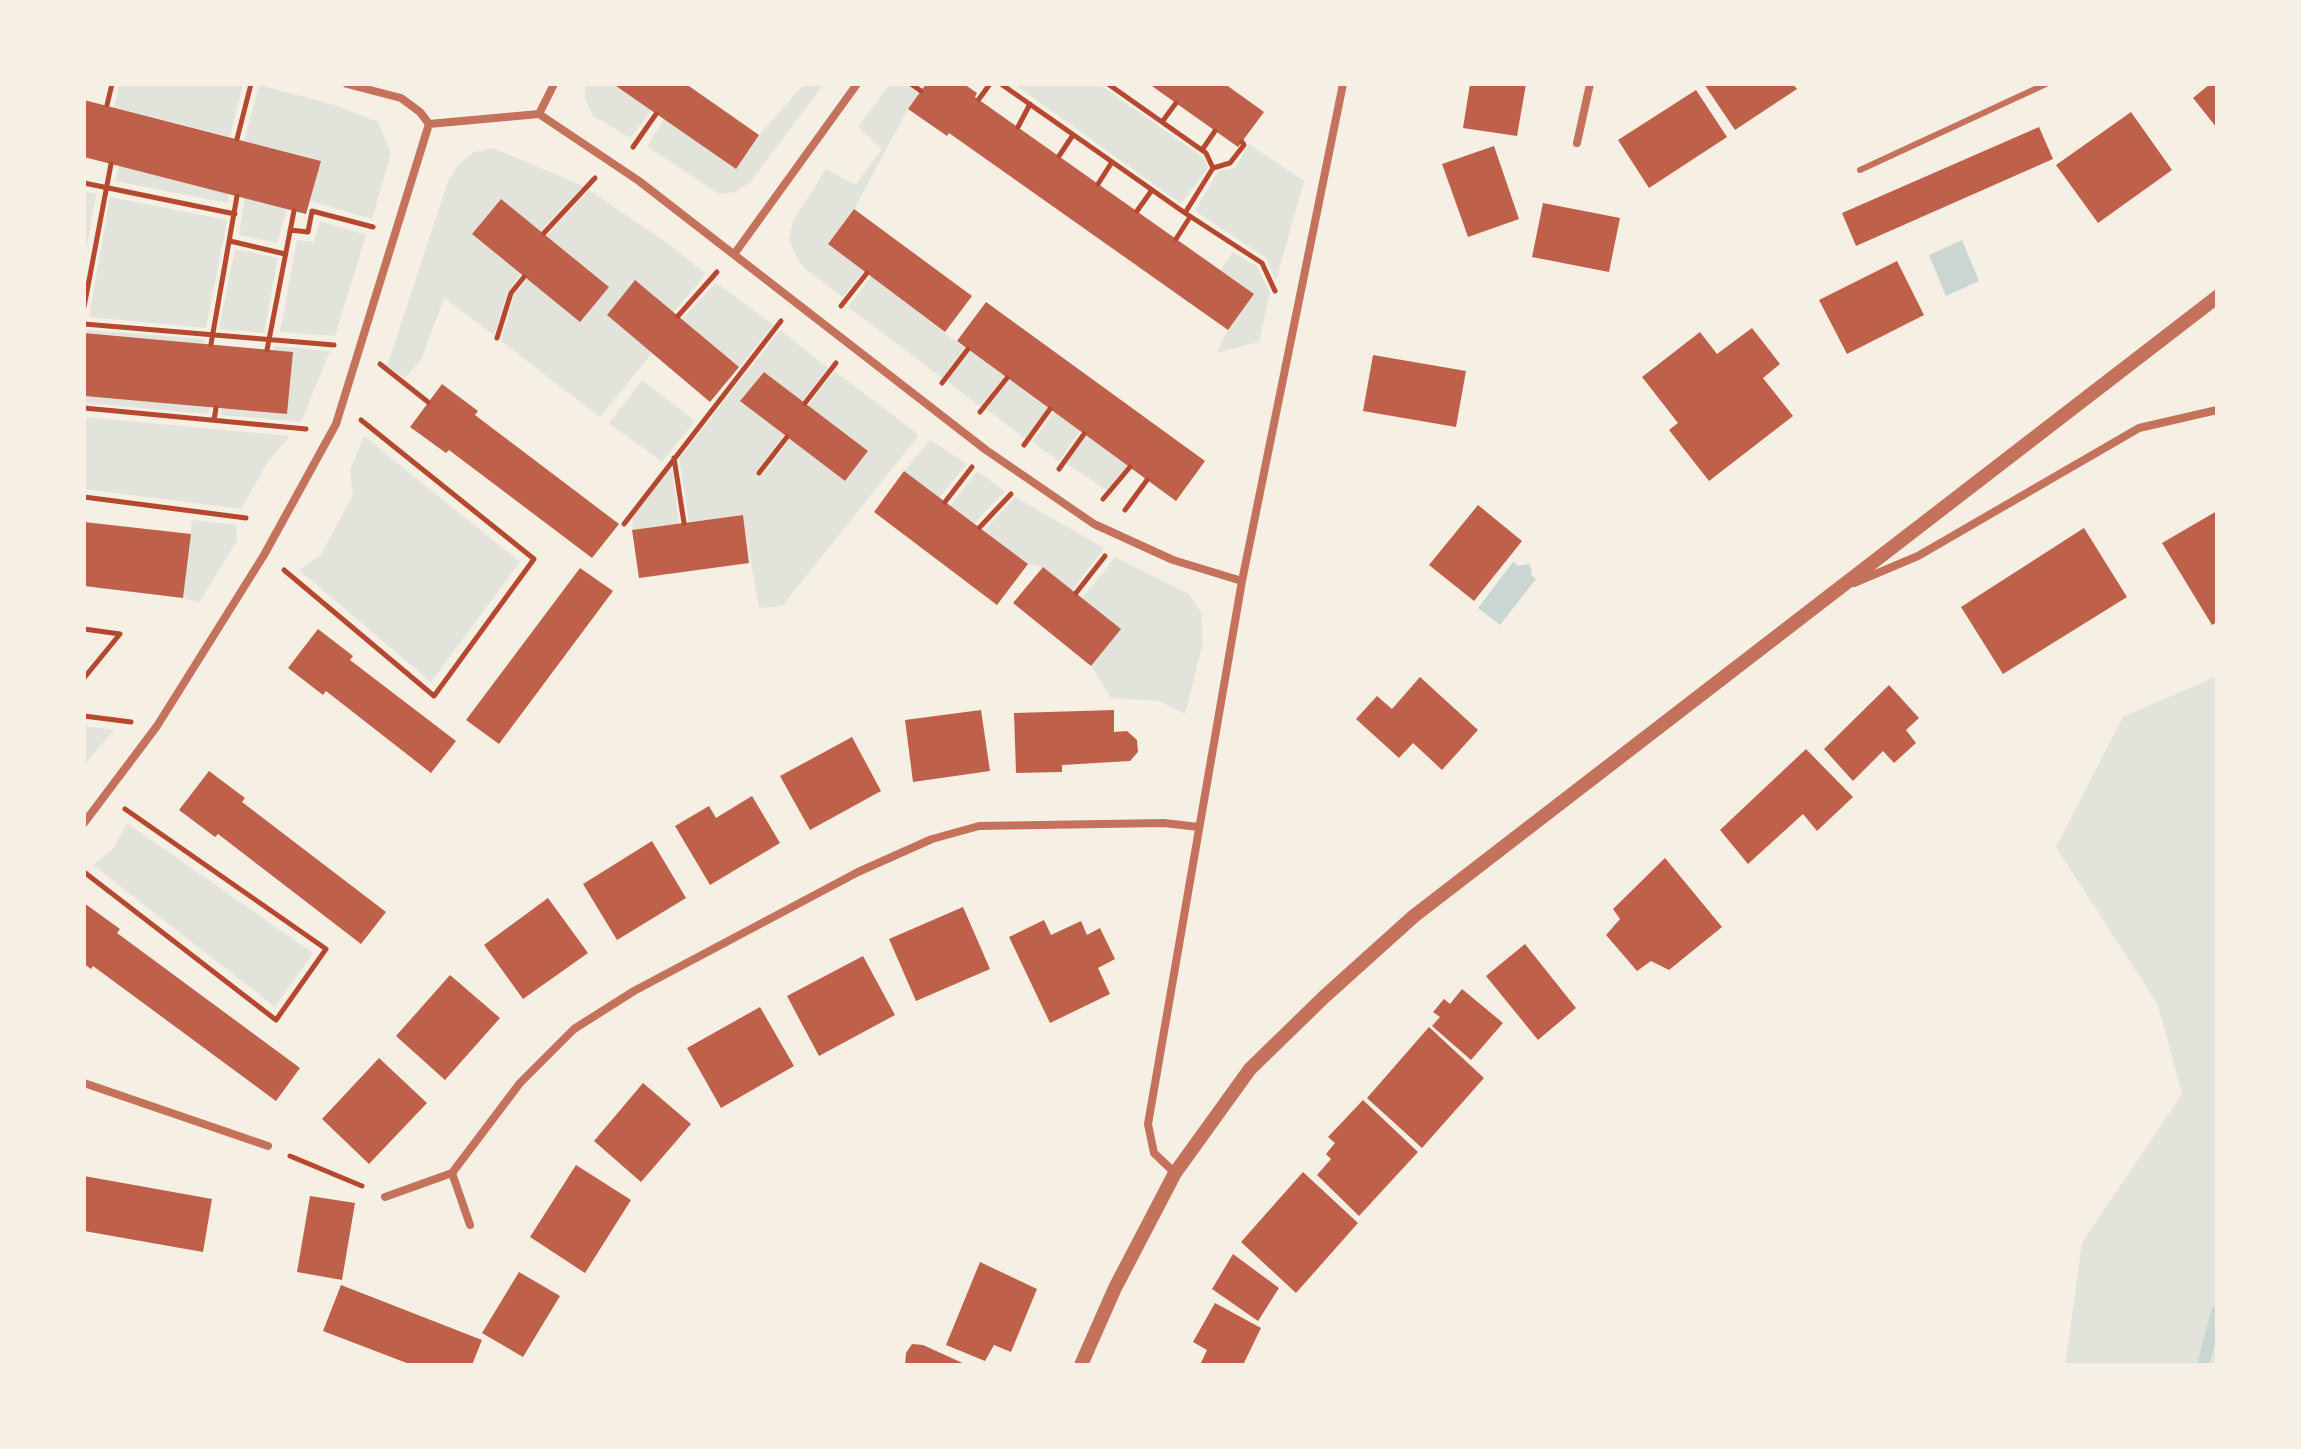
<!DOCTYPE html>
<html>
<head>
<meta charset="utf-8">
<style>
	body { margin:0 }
	#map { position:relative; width:2301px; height:1449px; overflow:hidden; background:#f6efe4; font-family:"Roboto Serif",serif }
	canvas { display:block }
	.frame { position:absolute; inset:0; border:86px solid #f6efe4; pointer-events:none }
</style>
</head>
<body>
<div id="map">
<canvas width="2301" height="1449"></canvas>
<div class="frame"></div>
</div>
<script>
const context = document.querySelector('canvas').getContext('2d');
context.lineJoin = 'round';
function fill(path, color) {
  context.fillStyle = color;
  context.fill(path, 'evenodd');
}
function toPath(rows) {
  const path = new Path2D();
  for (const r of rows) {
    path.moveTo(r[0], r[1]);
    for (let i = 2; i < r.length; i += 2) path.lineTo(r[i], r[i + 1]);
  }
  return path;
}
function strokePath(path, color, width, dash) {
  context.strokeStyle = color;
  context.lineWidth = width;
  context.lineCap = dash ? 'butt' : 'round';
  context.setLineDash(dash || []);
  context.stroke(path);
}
fill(toPath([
	[120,84,243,84,230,137,114,107],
	[585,84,618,84,617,86,652,110,630,138,592,115,585,98],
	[804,84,824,84,750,182,735,192,719,194,647,146,664,119,736,168,759,135],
	[890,84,905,84,920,93,908,109,854,209,828,243,864,271,843,297,806,270,796,257,789,239,793,221,826,169,855,185,882,149,858,127],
	[1014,84,1099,84,1204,158,1208,168,1181,204],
	[259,85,335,105,378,122,391,154,372,219,310,201,320,160,244,141],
	[1249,144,1304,181,1276,281,1266,258,1195,211,1218,171,1235,168],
	[493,148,583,186,541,231,500,199,472,234,521,274,508,291,494,335,444,298,421,360,405,378,387,366,448,181,458,165,474,152],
	[119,166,229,194,228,203,115,181],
	[589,190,663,240,706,274,673,313,635,281,607,315,652,353,600,417,501,341,514,295,527,279,609,287,547,236],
	[84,191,96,194,84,263],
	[110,197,227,220,206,328,89,317],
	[245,198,287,209,277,243,239,235],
	[320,221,366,235,335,336,280,332,297,240,314,242],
	[235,249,278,258,264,333,219,329],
	[1233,252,1257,266,1270,293,1259,342,1216,353,1228,330,1253,294,1220,270],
	[871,276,965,348,942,378,848,307],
	[716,283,774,325,739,367,682,319],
	[87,330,205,339,205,344,87,333],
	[780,330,828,368,802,401,764,372,741,401,784,435,757,471,759,473,763,475,790,439,845,481,868,452,808,406,834,371,919,435,782,606,759,608,743,515,689,522,679,459],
	[274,346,330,351,301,422,221,415,222,408,287,414,293,352,273,350],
	[970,351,1005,376,980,407,947,381],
	[642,380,695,421,662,462,609,423],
	[1009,380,1048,408,1025,439,986,409],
	[84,396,210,407,208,414,84,403],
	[1054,412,1080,431,1059,461,1032,442],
	[84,417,290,436,269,460,241,509,84,489],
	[364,436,520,562,431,682,299,570,320,556,353,495,350,470],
	[1086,436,1128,466,1107,490,1065,463],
	[930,440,967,464,939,498,904,471],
	[672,464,679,524,632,530,633,516],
	[977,471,1005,491,974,524,950,506],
	[1015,497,1104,548,1072,590,1043,567,1028,564,984,531],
	[192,520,236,525,237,541,199,603,183,598],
	[1115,557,1189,594,1201,612,1203,643,1185,714,1159,701,1111,698,1091,666,1120,629,1082,598],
	[2217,676,2217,1365,2065,1365,2082,1243,2182,1094,2158,1005,2056,847,2123,717],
	[84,726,114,730,84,765],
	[127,823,313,953,275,1007,93,865,112,850]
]), '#e2e4dc');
fill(toPath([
	[1962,240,1979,281,1946,296,1929,255],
	[1513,562,1518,566,1529,564,1532,571,1531,575,1536,579,1500,625,1478,608]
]), '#c9d6d2');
strokePath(toPath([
	[2203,1365,2217,1312]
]), '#c9d6d2', 12);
fill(toPath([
	[618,84,686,84,759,135,736,169,616,86],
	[926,84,964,84,977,93,975,97,1254,294,1228,330,949,133,947,136,908,109],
	[1149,84,1225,84,1264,112,1238,147],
	[1470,84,1526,84,1517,136,1463,128],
	[1704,84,1793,84,1797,89,1735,130],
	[2210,84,2217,84,2217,128,2193,98],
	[1696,90,1727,137,1649,188,1618,140],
	[84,100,321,161,306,214,84,157],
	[2131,112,2172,170,2098,223,2056,165],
	[2039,127,2053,159,1856,246,1842,213],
	[1494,146,1519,219,1468,237,1442,164],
	[501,199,609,287,580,322,472,234],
	[1543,203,1620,218,1609,272,1532,257],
	[854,209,972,296,945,332,828,244],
	[1897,261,1924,315,1847,354,1819,300],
	[635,280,739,367,710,402,607,315],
	[986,302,1205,461,1176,501,957,341],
	[1752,328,1780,364,1763,378,1793,416,1709,481,1669,430,1678,423,1642,377,1700,332,1717,354],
	[84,333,293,352,287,414,84,396],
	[1373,355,1466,371,1456,427,1363,411],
	[764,372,868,451,845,481,740,401],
	[442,384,478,411,475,415,619,524,592,558,449,450,446,453,410,427],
	[904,471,1028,564,997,605,874,512],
	[1478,505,1522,541,1474,601,1429,565],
	[2217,511,2217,622,2212,625,2162,543],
	[743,515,749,563,639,578,632,530],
	[84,522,191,534,183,598,84,586],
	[2084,528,2127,597,2003,674,1961,607],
	[1043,567,1121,629,1091,666,1013,603],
	[580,568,613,591,499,744,466,720],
	[318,629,353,656,350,660,456,741,431,773,326,691,323,695,288,668],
	[1420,677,1478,730,1442,770,1413,743,1399,758,1356,719,1377,696,1392,709],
	[1889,685,1919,718,1906,730,1916,743,1894,763,1883,751,1853,781,1824,749],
	[981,710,990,771,913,782,905,720],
	[1114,710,1114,732,1127,731,1137,740,1138,752,1130,761,1062,765,1062,772,1016,773,1014,713],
	[852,737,881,791,810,830,780,776],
	[1806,749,1853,797,1817,831,1803,814,1748,864,1720,830],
	[209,771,245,798,242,802,386,912,361,944,218,834,215,837,179,810],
	[752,796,780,843,710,885,675,826,709,806,716,818],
	[652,841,686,898,617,940,583,884],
	[1665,858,1722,927,1669,970,1651,961,1637,971,1606,935,1620,919,1613,909],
	[548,898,588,953,523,999,484,945],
	[84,903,120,929,117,933,300,1068,276,1101,93,966,91,969,84,964],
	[963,907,990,969,916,1001,889,939],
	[1044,920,1051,935,1081,921,1087,935,1100,928,1115,959,1098,968,1110,994,1050,1023,1009,937],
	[1525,944,1576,1008,1538,1040,1486,976],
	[863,956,895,1015,819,1056,787,996],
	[450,975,500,1018,445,1080,396,1036],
	[1462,989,1503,1023,1471,1060,1432,1026,1440,1017,1433,1012,1444,999,1450,1004],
	[760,1007,794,1066,721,1108,687,1048],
	[1429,1027,1484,1078,1422,1148,1367,1098],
	[379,1058,427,1103,369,1164,322,1119],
	[643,1083,691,1124,641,1182,594,1141],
	[1363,1100,1418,1152,1359,1216,1317,1175,1331,1159,1326,1154,1335,1143,1328,1137],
	[576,1165,631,1200,585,1273,530,1237],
	[1303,1172,1358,1223,1296,1293,1241,1242],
	[84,1176,212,1199,203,1252,84,1231],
	[310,1196,355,1203,342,1280,297,1272],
	[1233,1254,1279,1288,1258,1321,1212,1289],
	[980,1262,1037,1289,1011,1352,994,1345,985,1361,946,1345],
	[519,1272,560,1296,523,1357,482,1333],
	[341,1285,482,1340,472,1365,412,1365,323,1331],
	[1215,1303,1261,1328,1243,1365,1200,1365,1207,1350,1193,1342],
	[912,1344,923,1345,967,1365,905,1365,906,1353]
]), '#bf614a');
strokePath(toPath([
	[911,84,921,91],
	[1001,84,1185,213,1213,168,1206,153,1108,84],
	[979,99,990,84],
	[107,105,112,84],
	[1162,122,1176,103],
	[1018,127,1030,104],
	[237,139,251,84],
	[633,147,656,114],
	[1202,150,1215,131],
	[1059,156,1073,135],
	[1213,168,1230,163,1244,145,1242,142],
	[84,183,235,214],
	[1098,184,1112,162],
	[1137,211,1152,190],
	[1185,213,1262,263,1275,291],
	[290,230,308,232,312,211,373,227],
	[544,233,595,178],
	[1176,239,1190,217],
	[230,241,285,254],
	[841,306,867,273],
	[84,307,111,164],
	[678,316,717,272],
	[84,324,334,345],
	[497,338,511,293,524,277],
	[211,344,237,196],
	[267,350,294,211],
	[380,364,428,402],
	[942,383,968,349],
	[805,403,836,363],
	[84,408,306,429],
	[980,412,1007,378],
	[214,420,216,408],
	[1024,445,1050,409],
	[674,458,684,523],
	[1059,469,1084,434],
	[759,473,787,437],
	[84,497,246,518],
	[1103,499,1130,467],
	[945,502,972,467],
	[1125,510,1147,480],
	[624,524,781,321],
	[979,528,1011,494],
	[284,570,434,696,534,559,361,420],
	[1076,593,1105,556],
	[84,629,120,634,84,678],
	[84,716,131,722],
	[84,872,276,1020,326,949,125,809],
	[290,1156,362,1186]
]), '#b5482f', 5);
strokePath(toPath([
	[1860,170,2046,84]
]), '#c5725c', 6);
strokePath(toPath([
	[347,84,401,98,420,112,429,124],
	[539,114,639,181,986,450,1094,524,1173,560,1242,581],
	[429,124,539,114,554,84],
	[1577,143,1590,84],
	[735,253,857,84],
	[1854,583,1918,556,2139,428,2217,410],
	[84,823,157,726,264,555,336,424,429,124],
	[84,1083,268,1146],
	[1175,1173,1154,1153,1148,1124,1242,581,1343,84],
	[385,1197,452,1173],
	[470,1225,452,1173,520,1083,574,1029,634,991,858,872,932,839,979,826,1164,823,1199,827]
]), '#c5725c', 8);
strokePath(toPath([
	[1081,1365,1115,1288,1175,1173,1250,1069,1324,997,1414,916,2217,297]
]), '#c5725c', 14);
</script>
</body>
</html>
